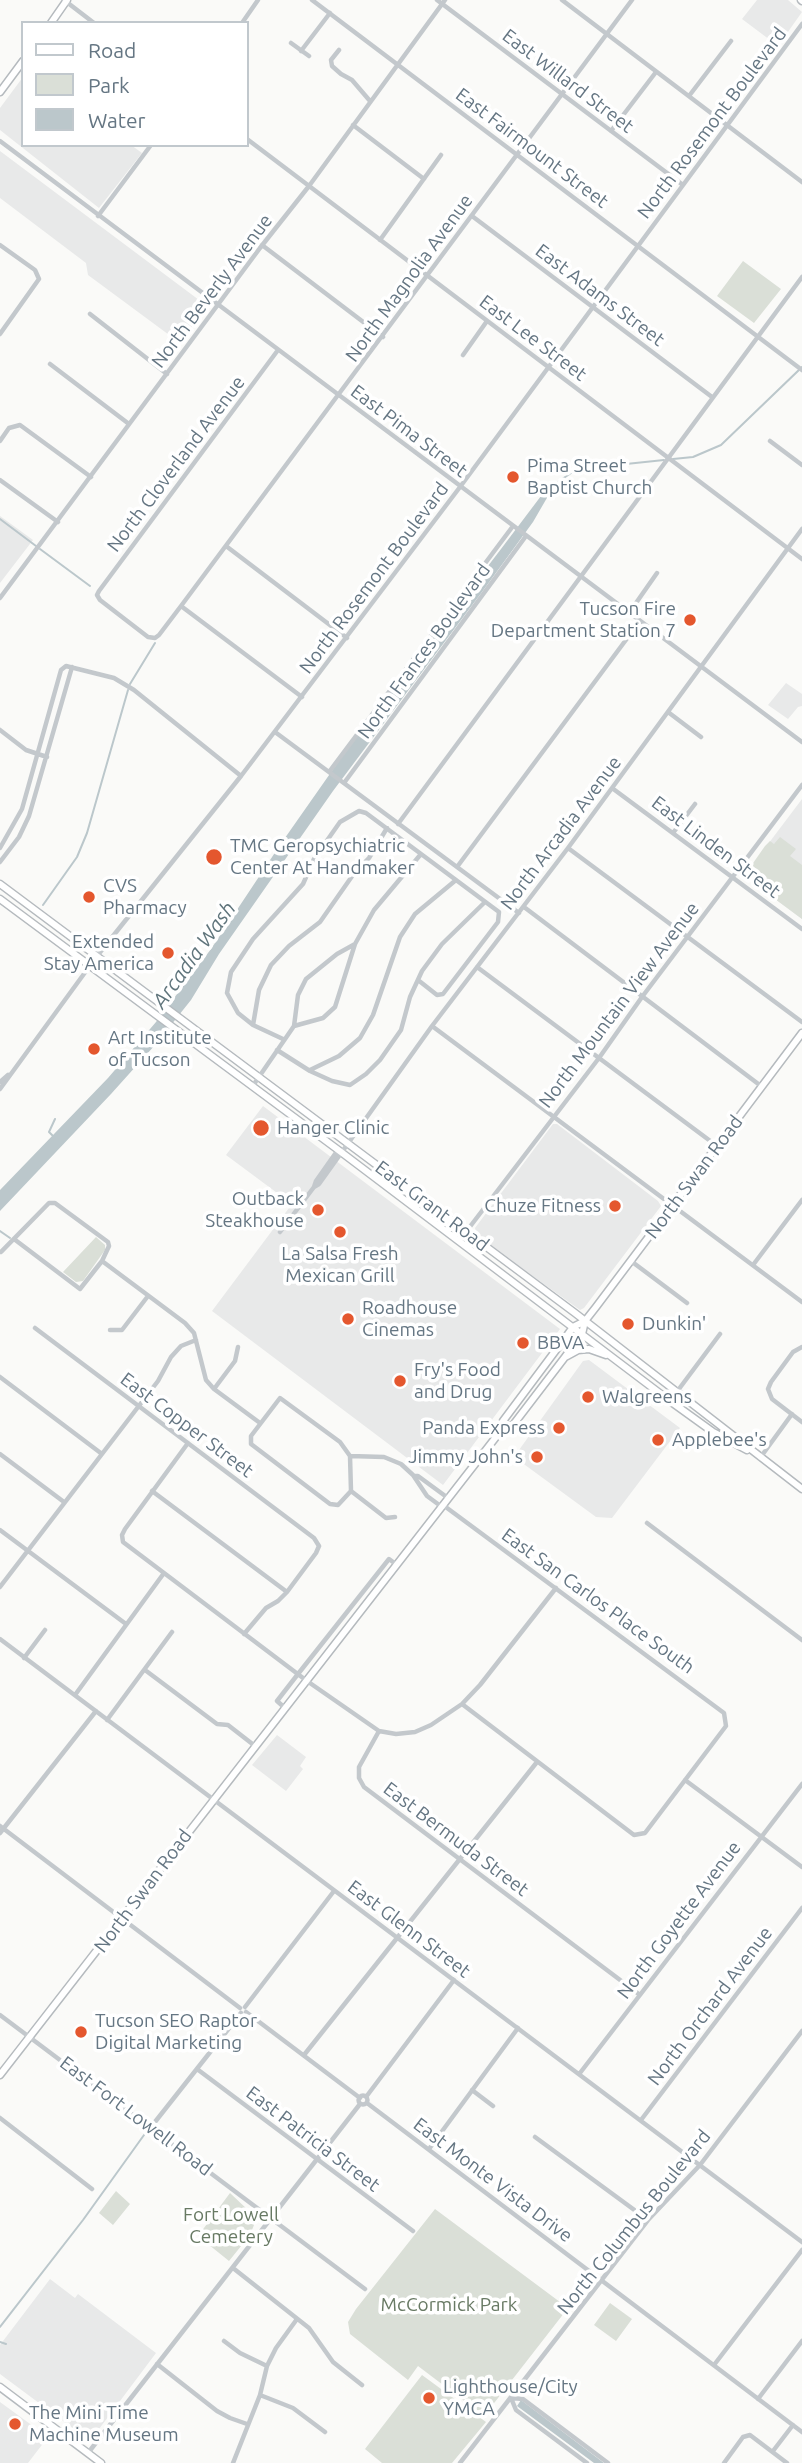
<!DOCTYPE html>
<html>
<head>
<meta charset="utf-8">
<style>
	body { margin:0 }
	#map { position:relative; width:802px; height:2463px; overflow:hidden; background:#fafaf8; font-family:Ubuntu,sans-serif }
	canvas { display:block }
	.legend { position:absolute; left:21px; top:21px; width:228px; height:126px; box-sizing:border-box; background:#fff; border:2px solid #c1c8cd; margin:0; padding:9px 12px; list-style:none; font-size:21px; color:#657683 }
	.legend li { display:flex; align-items:center; gap:14px; height:35px }
	.legend b { width:35px; border:2px solid #c1c8cd }
</style>
</head>
<body>
<div id="map">
<canvas width="802" height="2463"></canvas>
<ul class="legend">
<li><b style="height:9px;background:#fff"></b>Road</li>
<li><b style="height:19px;background:#dadfd7"></b>Park</li>
<li><b style="height:19px;background:#bbc7cb"></b>Water</li>
</ul>
</div>
<script>
const context = document.querySelector('canvas').getContext('2d');
context.lineJoin = 'round';
function fill(path, color) {
  context.fillStyle = color;
  context.fill(path, 'evenodd');
}
function toPath(rows) {
  const path = new Path2D();
  for (const r of rows) {
    if (r.length === 3) {
      path.moveTo(r[0] + r[2], r[1]);
      path.arc(r[0], r[1], r[2], 0, 2 * Math.PI);
      continue;
    }
    path.moveTo(r[0], r[1]);
    for (let i = 2; i < r.length; i += 2) path.lineTo(r[i], r[i + 1]);
  }
  return path;
}
function strokePath(path, color, width, dash) {
  context.strokeStyle = color;
  context.lineWidth = width;
  context.lineCap = dash ? 'butt' : 'round';
  context.setLineDash(dash || []);
  context.stroke(path);
}
function write(font, color, halo, rows, align = 'center') {
  context.font = font + ' Ubuntu,sans-serif';
  context.lineWidth = 7;
  context.setLineDash([]);
  context.textBaseline = 'middle';
  context.strokeStyle = halo;
  context.fillStyle = color;
  for (const [text, x, y, turn = 0] of rows) {
    context.save();
    context.translate(x, y);
    context.rotate((+turn || 0) * Math.PI / 180);
    context.textAlign = isNaN(turn) ? turn : align;
    if (halo) context.strokeText(text, 0, 0);
    context.fillText(text, 0, 0);
    context.restore();
  }
}
fill(toPath([
	[757,0,788,0,802,12,778,46,742,19],
	[23,77,23,145,131,145,142,153,99,208,0,130,0,108],
	[0,151,207,306,180,343,88,275,86,263,0,198],
	[0,516,33,540,0,583],
	[786,683,802,694,802,706,798,707,788,719,768,705],
	[802,799,802,919,744,876],
	[263,1106,560,1329,443,1485,212,1311,292,1204,226,1155],
	[553,1124,557,1124,658,1201,661,1206,584,1308,580,1310,477,1236,475,1228],
	[589,1360,680,1428,612,1518,596,1517,521,1462,519,1450,583,1361],
	[277,1735,306,1757,300,1766,303,1769,286,1791,252,1765],
	[50,2279,75,2298,78,2294,156,2353,90,2441,0,2374,0,2345],
	[0,2402,48,2437,28,2463,0,2463]
]), '#e8e9e9');
fill(toPath([
	[743,261,781,289,754,323,717,296],
	[780,837,796,849,790,856,802,865,802,919,744,876,765,846,770,841,774,844],
	[96,1237,105,1245,105,1250,83,1281,76,1282,63,1272],
	[116,2191,130,2204,113,2225,99,2213],
	[230,2193,248,2210,254,2225,250,2235,229,2261,198,2236],
	[435,2209,568,2308,484,2416,418,2366,408,2380,350,2334,348,2322,356,2309],
	[610,2303,632,2319,616,2341,594,2325],
	[422,2375,486,2422,452,2463,382,2463,365,2449]
]), '#dadfd7');
fill(toPath([
	[555,484,533,522,482,592,333,791,219,954,191,1000,155,1045,111,1094,0,1211,0,1190,108,1078,156,1022,211,949,280,845,341,758,501,549,544,492],
	[521,2400,604,2463,594,2463,517,2406]
]), '#bbc7cb');
strokePath(toPath([
	[673,459,693,457,721,445,802,367],
	[555,484,571,473,588,468,664,460],
	[0,519,36,546],
	[40,549,90,586],
	[130,684,155,643],
	[43,905,77,857,87,833,128,690],
	[53,1136,49,1132,55,1119],
	[0,1231,10,1238],
	[0,2327,83,2220,144,2135],
	[0,2342,6,2344]
]), '#bbc7cb', 2);
const major = toPath([
	[801,0,802,1],
	[51,23,67,0],
	[0,92,23,61],
	[0,884,575,1313,802,1489],
	[0,899,341,1152,670,1401,713,1432,747,1450],
	[567,1356,578,1350,589,1349,606,1355],
	[503,1428,513,1425,565,1357,582,1334,585,1321],
	[0,2075,503,1428,503,1421,568,1334,573,1327,585,1321,596,1307,802,1033],
	[0,2387,101,2463]
]);
strokePath(major, '#b5babe', 9);
strokePath(toPath([
	[64,0,94,23],
	[312,0,802,370],
	[437,0,683,185],
	[562,0,802,182],
	[242,23,258,0],
	[291,43,309,56],
	[339,50,331,60,332,66,341,74,352,80,370,101],
	[301,51,330,13],
	[689,96,731,41],
	[353,125,424,179],
	[611,131,656,72],
	[247,139,802,559],
	[0,141,802,742],
	[98,216,151,145],
	[472,216,712,397],
	[380,240,441,155],
	[0,245,35,270,39,279,0,334],
	[262,245,383,337],
	[90,314,167,374],
	[278,350,99,591,97,595,100,600,148,637,155,638,159,635,181,606,632,0],
	[463,355,487,321],
	[50,364,129,424],
	[0,441,9,428,20,425,91,477],
	[770,441,802,465],
	[0,480,58,522],
	[226,546,347,638],
	[0,598,260,248,309,186,445,0],
	[181,606,302,697],
	[629,613,657,573],
	[668,712,701,737],
	[0,730,26,750,47,757],
	[275,732,519,913],
	[329,772,513,526],
	[344,783,526,536],
	[612,788,802,929],
	[398,824,802,277],
	[673,833,695,804],
	[0,848,22,809,61,670,66,666,114,678,134,690,241,776],
	[568,848,802,1022],
	[0,862,19,837,29,816,72,667],
	[457,867,640,621],
	[524,907,761,1086],
	[355,944,337,954,306,979,298,995,294,1026,323,1018,335,1007,355,944,374,910,421,854],
	[477,967,717,1146],
	[253,1025,259,990,271,965,289,946,320,922,355,872,369,858,387,828],
	[432,1026,802,1302],
	[283,1039,253,1025,238,1013,227,993,231,972,253,939,303,884,314,859,340,822,359,811,366,813,499,912,498,922,443,994,437,995,418,980],
	[277,1050,310,1071,332,1081,350,1085,366,1074,380,1060,401,1030,410,997,422,971,442,944,485,902],
	[310,1070,339,1056,360,1038,373,1015,400,937,415,914,456,880],
	[0,1082,8,1075],
	[252,1087,294,1026],
	[0,1089,97,956,241,776,460,487,802,24],
	[341,1152,335,1154,316,1181,314,1187,319,1184,432,1026,568,848,802,529],
	[280,1232,314,1187],
	[459,1241,599,1058,642,997,802,785],
	[1,1252,49,1203,55,1203,108,1242,109,1246,102,1261,80,1289,14,1239],
	[102,1261,185,1323,194,1333,206,1380,214,1389,260,1423],
	[631,1261,687,1303],
	[753,1265,802,1200],
	[35,1328,314,1538,319,1546],
	[110,1330,122,1330,148,1296],
	[802,1347,793,1352,771,1382,768,1389,772,1399,802,1422],
	[0,1377,102,1454],
	[214,1389,235,1361,238,1347],
	[670,1401,720,1334],
	[188,1443,125,1529,122,1535,123,1542,307,1681,379,1731],
	[0,1454,64,1502],
	[350,1456,351,1491,386,1518,395,1517],
	[760,1458,792,1414],
	[414,1476,418,1476,448,1498],
	[152,1491,287,1592],
	[351,1491,338,1505,330,1504,251,1444,251,1436,280,1398,340,1442,350,1456,384,1457,401,1464,413,1475,427,1496,442,1507],
	[443,1505,724,1713,726,1726,645,1833,634,1835,462,1704],
	[647,1523,802,1640],
	[0,1530,126,1624],
	[0,1587,158,1381,171,1357,181,1346,196,1340],
	[556,1588,480,1685,462,1704,431,1725,415,1732,396,1734,379,1731,359,1767,359,1778,364,1787,640,1995],
	[244,1634,266,1608,278,1601,287,1592,316,1553,319,1546],
	[0,1639,802,2242],
	[24,1658,45,1630],
	[145,1670,217,1724,228,1725,255,1746],
	[75,1695,164,1573],
	[285,1708,277,1701,298,1674,389,1559,397,1565],
	[107,1720,172,1632],
	[685,1780,802,1867],
	[0,1826,240,2008],
	[0,1833,96,1711],
	[245,2007,334,1891],
	[246,2012,360,2098],
	[0,2015,365,2289],
	[304,2055,537,1762],
	[197,2069,413,2231],
	[580,2073,802,1784],
	[472,2090,493,2106],
	[363,2100,4.5],
	[366,2097,454,1980],
	[367,2103,802,2432],
	[0,2118,92,2189],
	[641,2120,802,1908],
	[151,2127,241,2013],
	[535,2137,648,2220],
	[429,2149,518,2028],
	[233,2268,309,2328,333,2362,362,2385],
	[224,2341,240,2353,267,2366],
	[157,2364,217,2411,230,2418,247,2424],
	[714,2365,802,2250],
	[260,2395,293,2408,325,2432],
	[758,2399,802,2341],
	[773,2451,793,2425],
	[88,2453,360,2104],
	[233,2463,260,2395,267,2366,276,2348,297,2319],
	[460,2463,648,2220,700,2165,802,2031],
	[587,2463,516,2410,511,2398,523,2399,608,2463],
	[724,2463,743,2437,750,2435,787,2463]
]), '#c3c8cc', 4.5);
strokePath(major, '#fff', 6);
for (const [x, y, r, color] of [
	[513,477,7,"#e4572e"],
	[690,620,7,"#e4572e"],
	[214,857,9,"#e4572e"],
	[89,897,7,"#e4572e"],
	[168,953,7,"#e4572e"],
	[94,1049,7,"#e4572e"],
	[261,1128,9,"#e4572e"],
	[615,1206,7,"#e4572e"],
	[318,1210,7,"#e4572e"],
	[340,1232,7,"#e4572e"],
	[348,1319,7,"#e4572e"],
	[628,1324,7,"#e4572e"],
	[523,1343,7,"#e4572e"],
	[400,1381,7,"#e4572e"],
	[588,1397,7,"#e4572e"],
	[559,1428,7,"#e4572e"],
	[658,1440,7,"#e4572e"],
	[537,1457,7,"#e4572e"],
	[81,2032,7,"#e4572e"],
	[429,2398,7,"#e4572e"],
	[15,2424,7,"#e4572e"]
]) {
  const dot = new Path2D();
  dot.arc(x, y, r, 0, 2 * Math.PI);
  context.fillStyle = color;
  context.fill(dot);
  strokePath(dot, '#fff', 2.5);
}
write('19px', '#657683', '#fff', [
	["East Willard Street",568,81,37],
	["North Rosemont Boulevard",712,123,-53],
	["East Fairmount Street",532,148,37],
	["North Magnolia Avenue",409,278,-54],
	["North Beverly Avenue",212,291,-53],
	["East Adams Street",600,295,37],
	["East Lee Street",533,338,37],
	["East Pima Street",409,431,37],
	["North Cloverland Avenue",176,464,-53],
	["North Rosemont Boulevard",374,578,-53],
	["North Frances Boulevard",424,651,-54],
	["North Arcadia Avenue",561,833,-53],
	["East Linden Street",716,847,37],
	["North Mountain View Avenue",619,1005,-53],
	["North Swan Road",694,1177,-53],
	["East Grant Road",432,1206,37],
	["East Copper Street",187,1425,37],
	["East San Carlos Place South",598,1601,36],
	["East Bermuda Street",456,1839,37],
	["North Swan Road",143,1891,-53],
	["North Goyette Avenue",679,1920,-53],
	["East Glenn Street",409,1929,37],
	["North Orchard Avenue",710,2006,-53],
	["East Fort Lowell Road",136,2116,37],
	["East Patricia Street",313,2139,37],
	["East Monte Vista Drive",493,2180,37],
	["North Columbus Boulevard",634,2222,-51]
]);
write('19px', '#657683', '#fff', [
	["Pima Street",527,466],
	["Baptist Church",527,488],
	["Tucson Fire",676,609,"right"],
	["Department Station 7",676,631,"right"],
	["TMC Geropsychiatric",230,846],
	["Center At Handmaker",230,868],
	["CVS",103,886],
	["Pharmacy",103,908],
	["Extended",154,942,"right"],
	["Stay America",154,964,"right"],
	["Art Institute",108,1038],
	["of Tucson",108,1060],
	["Hanger Clinic",277,1128],
	["Outback",304,1199,"right"],
	["Steakhouse",304,1221,"right"],
	["Chuze Fitness",601,1206,"right"],
	["La Salsa Fresh",340,1254,"center"],
	["Mexican Grill",340,1276,"center"],
	["Roadhouse",362,1308],
	["Cinemas",362,1330],
	["Dunkin'",642,1324],
	["BBVA",537,1343],
	["Fry's Food",414,1370],
	["and Drug",414,1392],
	["Walgreens",602,1397],
	["Panda Express",545,1428,"right"],
	["Applebee's",672,1440],
	["Jimmy John's",523,1457,"right"],
	["Tucson SEO Raptor",95,2021],
	["Digital Marketing",95,2043],
	["Lighthouse/City",443,2387],
	["YMCA",443,2409],
	["The Mini Time",29,2413],
	["Machine Museum",29,2435]
], 'left');
write('19px', '#687a64', '#fff', [
	["Fort Lowell",231,2215],
	["Cemetery",231,2237],
	["McCormick Park",449,2305]
]);
write('italic 21px', '#60757c', '#fff', [
	["Arcadia Wash",194,955,-54]
]);
</script>
</body>
</html>
